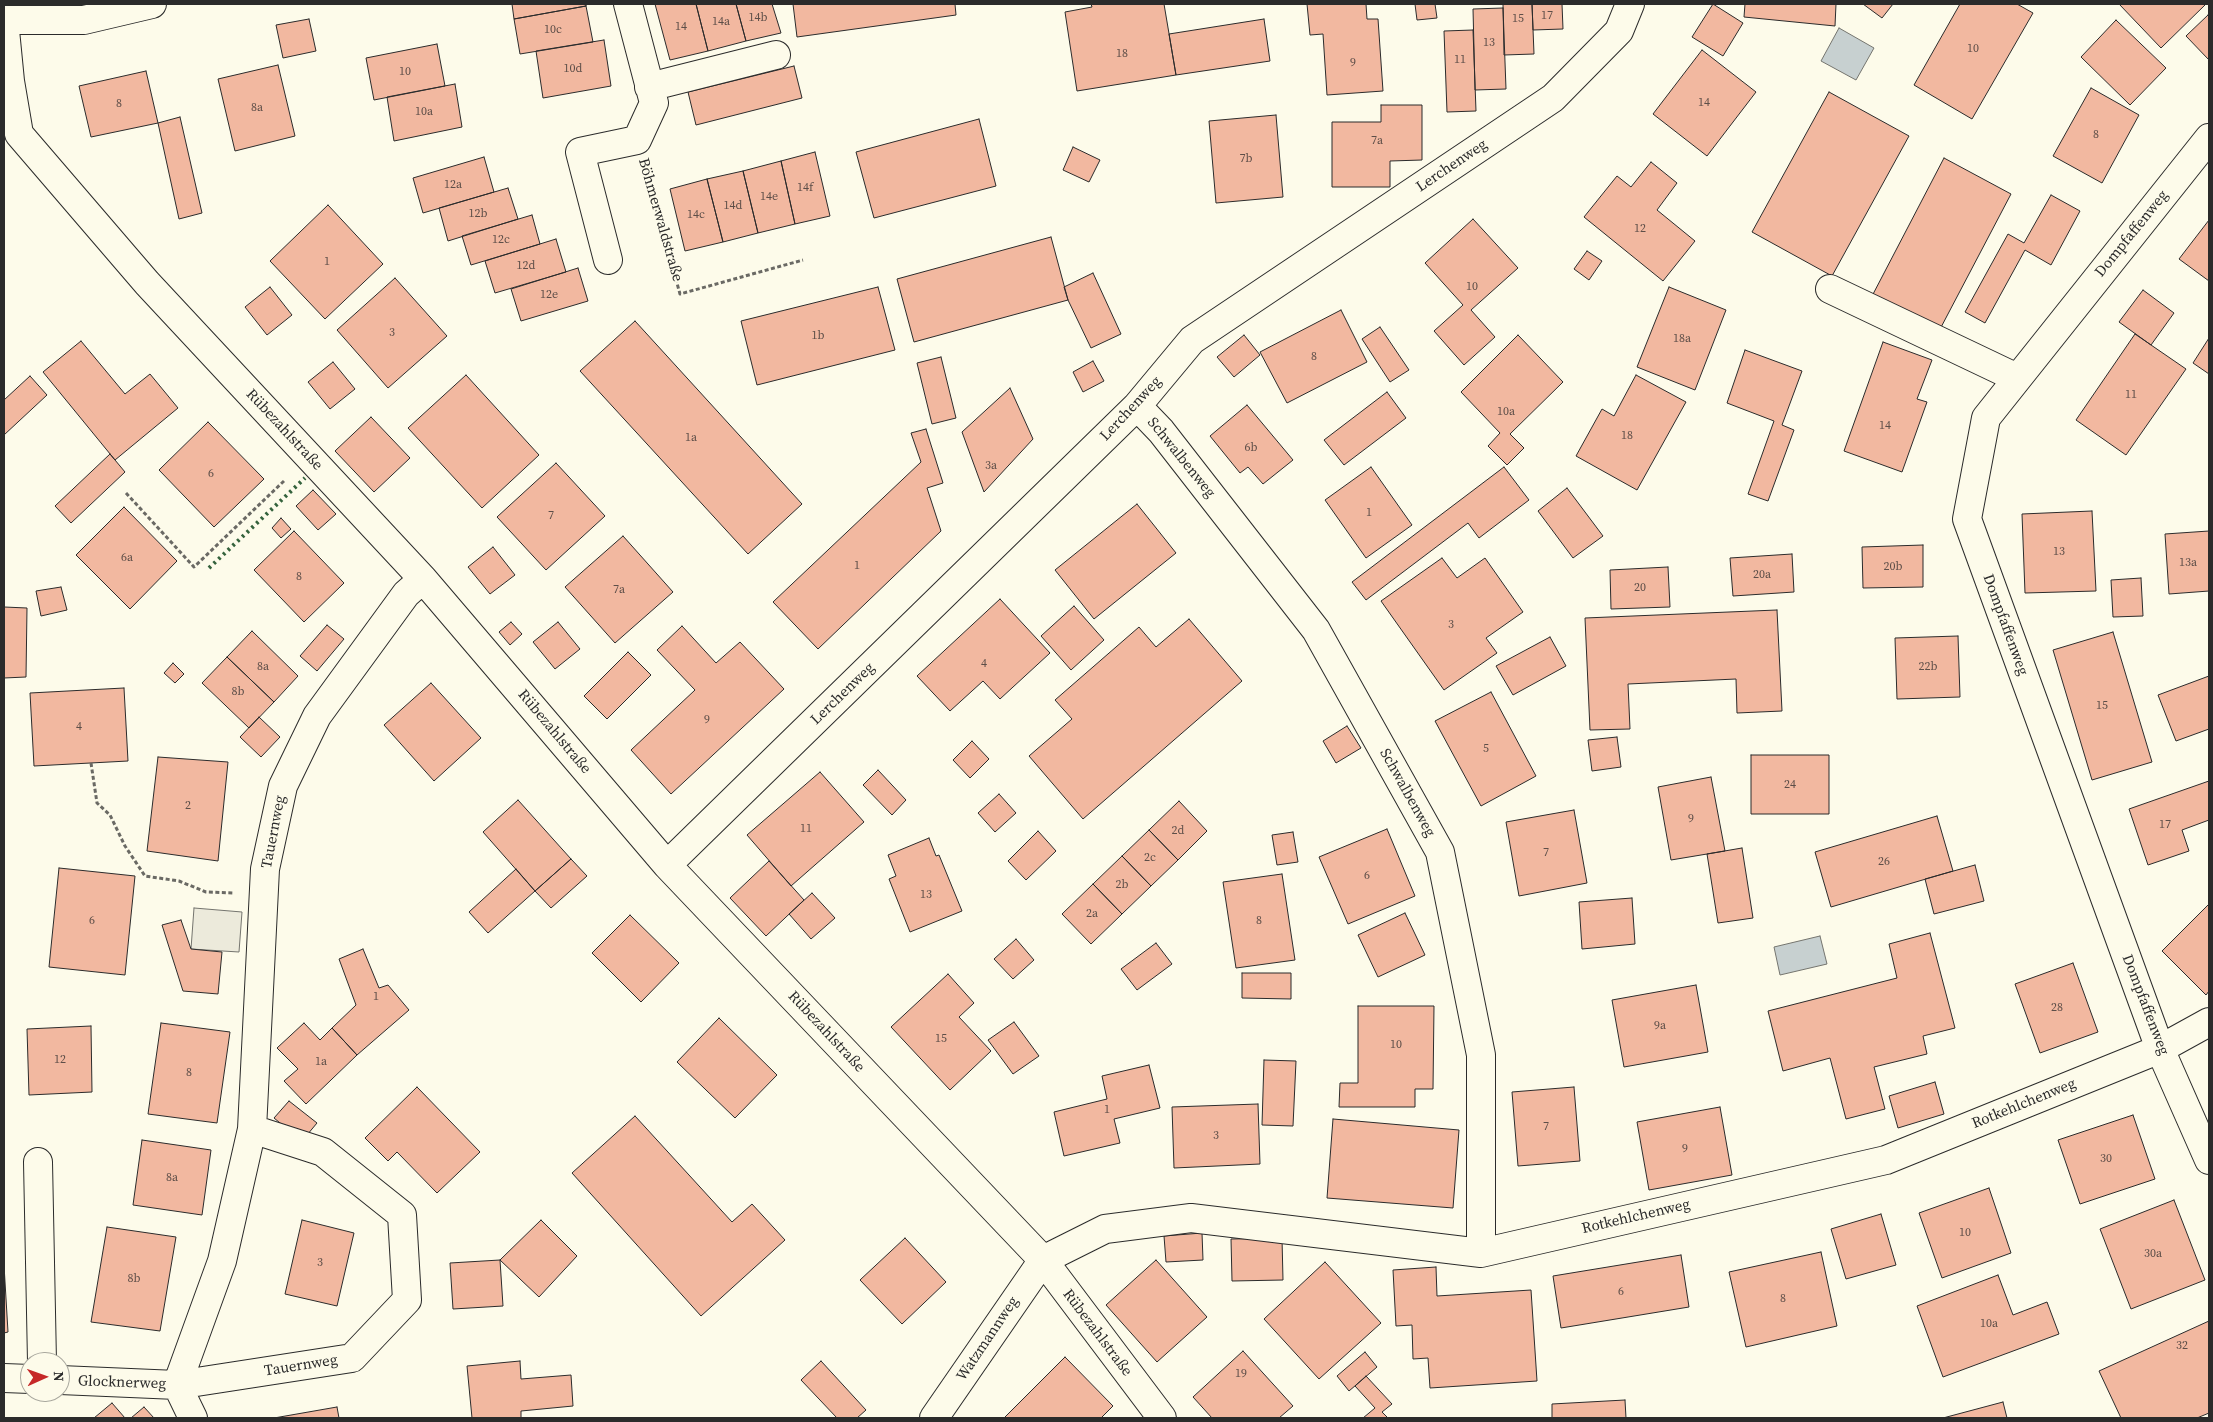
<!DOCTYPE html>
<html>
<head>
<meta charset="utf-8">
<style>
	body { margin:0 }
	#map { position:relative; width:2213px; height:1422px; overflow:hidden; background:#fdfbea; font-family:"Source Serif 4",serif }
	canvas { display:block }
	.frame { position:absolute; inset:0; border:5px solid #2b2b2b; pointer-events:none }
	.north { position:absolute; left:20px; top:1352px; width:50px; height:50px; box-sizing:border-box; background:#fdfbea; border:1px solid #a9a89e; border-radius:50%; rotate:88deg; font-size:14px; font-weight:700; line-height:20px; text-align:center; color:#2b2b2b }
	.north::after { content:''; display:block; margin:auto; width:18px; height:22px; background:#c62828; clip-path:polygon(50% 0,100% 100%,50% 72%,0 100%) }
</style>
</head>
<body>
<div id="map">
<canvas width="2213" height="1422"></canvas>
<div class="frame"></div>
<div class="north">N</div>
</div>
<script>
const context = document.querySelector('canvas').getContext('2d');
context.lineJoin = 'round';
function fill(path, color) {
  context.fillStyle = color;
  context.fill(path, 'evenodd');
}
function toPath(rows) {
  const path = new Path2D();
  for (const r of rows) {
    path.moveTo(r[0], r[1]);
    for (let i = 2; i < r.length; i += 2) path.lineTo(r[i], r[i + 1]);
  }
  return path;
}
function strokePath(path, color, width, dash) {
  context.strokeStyle = color;
  context.lineWidth = width;
  context.lineCap = dash ? 'butt' : 'round';
  context.setLineDash(dash || []);
  context.stroke(path);
}
function write(font, color, halo, rows, align = 'center') {
  context.font = font + ' "Source Serif 4",serif';
  context.lineWidth = 4;
  context.setLineDash([]);
  context.textBaseline = 'middle';
  context.strokeStyle = halo;
  context.fillStyle = color;
  for (const [text, x, y, turn = 0] of rows) {
    context.save();
    context.translate(x, y);
    context.rotate((+turn || 0) * Math.PI / 180);
    context.textAlign = isNaN(turn) ? turn : align;
    if (halo) context.strokeText(text, 0, 0);
    context.fillText(text, 0, 0);
    context.restore();
  }
}
const parking = toPath([
	[194,908,242,912,239,952,191,949,194,908]
]);
fill(parking, '#eceadb');
strokePath(parking, '#74746e', 1);
const water = toPath([
	[1839,28,1874,48,1856,80,1821,61,1839,28],
	[1820,936,1827,964,1780,975,1774,947,1820,936]
]);
fill(water, '#c7d0d0');
strokePath(water, '#74746e', 1);
const building = toPath([
	[512,4,586,4,586,6,514,19,512,4],
	[655,4,696,4,708,51,670,60,655,4],
	[696,4,736,4,746,41,708,51,696,4],
	[736,4,772,4,781,33,746,41,736,4],
	[793,4,955,4,956,15,797,37,793,4],
	[1091,4,1164,4,1176,75,1077,91,1065,12,1092,7,1091,4],
	[1307,4,1366,4,1367,19,1378,19,1383,91,1327,95,1323,34,1310,35,1307,4],
	[1415,4,1435,4,1437,18,1417,20,1415,4],
	[1503,4,1532,4,1534,54,1504,55,1503,4],
	[1532,4,1562,4,1563,29,1533,30,1532,4],
	[1713,4,1743,23,1723,56,1692,37,1713,4],
	[1745,4,1836,4,1835,26,1744,17,1745,4],
	[1863,4,1893,4,1882,18,1863,4],
	[1960,4,2017,4,2033,13,1972,119,1914,85,1960,4],
	[2119,4,2206,4,2161,48,2119,4],
	[586,6,593,42,520,54,514,19,586,6],
	[1503,8,1506,89,1475,90,1473,9,1503,8],
	[2208,15,2209,16,2209,60,2186,36,2208,15],
	[309,19,316,51,283,58,276,25,309,19],
	[1264,19,1270,61,1176,75,1169,34,1264,19],
	[2116,20,2166,68,2130,105,2081,57,2116,20],
	[1473,30,1476,111,1447,112,1444,31,1473,30],
	[604,40,611,86,543,98,536,51,604,40],
	[437,44,445,86,374,100,366,58,437,44],
	[1702,50,1756,92,1707,156,1653,114,1702,50],
	[278,65,295,136,235,151,218,79,278,65],
	[794,66,802,98,696,125,688,92,794,66],
	[146,71,158,123,91,137,79,86,146,71],
	[455,84,462,127,394,141,387,97,455,84],
	[2091,88,2139,115,2102,183,2053,156,2091,88],
	[1829,92,1909,136,1832,276,1752,232,1829,92],
	[1381,105,1422,105,1422,160,1390,161,1390,187,1332,187,1332,122,1381,122,1381,105],
	[1276,115,1283,197,1216,203,1209,121,1276,115],
	[180,117,202,213,179,219,158,123,180,117],
	[979,119,996,186,874,218,856,152,979,119],
	[1073,147,1100,160,1089,182,1063,170,1073,147],
	[815,152,830,216,795,224,781,161,815,152],
	[484,157,494,192,423,213,413,178,484,157],
	[1944,158,2011,194,1938,333,1871,298,1944,158],
	[781,161,795,224,758,233,743,171,781,161],
	[1651,162,1677,183,1657,210,1695,241,1663,281,1584,217,1617,176,1631,187,1651,162],
	[743,171,758,233,723,242,707,179,743,171],
	[707,179,723,242,685,251,670,189,707,179],
	[508,188,518,219,448,241,439,208,508,188],
	[2051,195,2080,211,2051,265,2025,250,1985,323,1965,312,2008,234,2024,243,2051,195],
	[328,205,383,264,325,319,270,261,328,205],
	[532,215,540,244,471,265,462,236,532,215],
	[1473,219,1518,268,1471,310,1495,337,1464,365,1434,331,1463,305,1425,263,1473,219],
	[2209,220,2209,281,2179,259,2209,220],
	[1051,237,1068,300,914,342,897,279,1051,237],
	[556,239,566,272,495,293,485,261,556,239],
	[1587,251,1602,261,1589,280,1574,269,1587,251],
	[578,268,588,301,521,321,511,289,578,268],
	[1093,273,1121,334,1091,348,1068,300,1064,287,1093,273],
	[395,278,447,336,388,388,337,330,395,278],
	[270,287,292,315,267,335,245,307,270,287],
	[878,287,895,350,757,385,741,321,878,287],
	[1669,287,1726,310,1695,390,1637,367,1669,287],
	[2143,290,2174,313,2151,345,2119,322,2143,290],
	[1341,310,1367,362,1287,403,1260,352,1341,310],
	[635,321,802,504,748,554,580,371,635,321],
	[1380,327,1409,370,1390,382,1362,339,1380,327],
	[2135,334,2186,369,2126,455,2076,420,2135,334],
	[1244,335,1260,355,1234,377,1217,357,1244,335],
	[1518,335,1563,382,1510,434,1524,448,1507,465,1488,446,1500,433,1461,392,1518,335],
	[2209,338,2209,374,2193,363,2209,338],
	[81,341,125,394,150,374,178,408,115,460,43,372,81,341],
	[1883,342,1932,360,1917,399,1927,402,1902,472,1844,451,1883,342],
	[1745,350,1802,371,1782,425,1794,430,1768,501,1748,494,1774,421,1727,403,1745,350],
	[941,357,956,418,932,424,917,363,941,357],
	[1093,361,1104,381,1083,392,1073,372,1093,361],
	[333,362,355,389,330,409,308,382,333,362],
	[466,375,539,455,482,508,408,428,466,375],
	[1636,375,1686,402,1637,490,1576,456,1602,409,1614,416,1636,375],
	[30,376,47,395,4,435,4,400,30,376],
	[1010,388,1033,439,984,492,962,432,1010,388],
	[1387,392,1406,418,1344,465,1324,440,1387,392],
	[1247,405,1293,460,1263,484,1248,467,1240,473,1210,436,1247,405],
	[371,417,410,458,374,492,335,451,371,417],
	[208,422,264,479,214,527,159,470,208,422],
	[926,429,943,483,927,488,941,531,818,649,773,602,921,462,911,433,926,429],
	[110,454,125,472,71,523,55,506,110,454],
	[556,463,605,516,546,570,497,517,556,463],
	[1371,467,1412,525,1366,558,1325,500,1371,467],
	[1504,467,1529,500,1479,538,1468,523,1366,600,1352,582,1504,467],
	[1567,488,1603,536,1573,558,1538,511,1567,488],
	[313,490,336,514,318,530,296,506,313,490],
	[1137,504,1176,553,1094,619,1055,570,1137,504],
	[124,507,177,561,130,609,76,555,124,507],
	[2092,511,2096,591,2025,593,2022,514,2092,511],
	[281,518,291,529,281,538,272,528,281,518],
	[294,531,344,583,304,622,254,570,294,531],
	[2209,531,2209,591,2169,594,2165,534,2209,531],
	[623,536,673,592,615,643,565,587,623,536],
	[1923,545,1923,587,1863,588,1862,547,1923,545],
	[493,547,515,575,490,594,468,567,493,547],
	[1792,554,1794,592,1733,596,1730,558,1792,554],
	[1442,558,1457,578,1485,558,1523,612,1486,638,1497,653,1444,690,1381,601,1442,558],
	[1668,567,1670,607,1611,609,1610,570,1668,567],
	[2141,578,2143,616,2113,617,2111,580,2141,578],
	[61,587,67,610,41,616,36,591,61,587],
	[1000,599,1050,653,1000,699,983,681,950,711,917,676,1000,599],
	[1074,606,1104,640,1071,670,1041,636,1074,606],
	[4,607,27,608,26,677,4,678,4,607],
	[1777,610,1782,711,1737,713,1736,679,1628,684,1630,729,1590,730,1585,618,1777,610],
	[1189,619,1242,681,1083,819,1029,756,1072,719,1055,700,1139,627,1156,647,1189,619],
	[511,622,522,634,510,645,499,632,511,622],
	[558,622,580,649,555,669,533,642,558,622],
	[327,625,344,639,317,671,300,656,327,625],
	[682,626,716,663,740,642,784,689,671,794,631,750,695,690,657,650,682,626],
	[252,631,298,676,274,702,227,657,252,631],
	[2113,632,2152,762,2092,780,2053,650,2113,632],
	[1958,636,1960,697,1897,699,1895,638,1958,636],
	[1550,637,1566,666,1513,695,1496,666,1550,637],
	[628,652,651,675,607,719,584,696,628,652],
	[227,657,274,702,249,728,202,683,227,657],
	[173,663,184,674,175,683,164,673,173,663],
	[2209,676,2209,729,2176,741,2158,695,2209,676],
	[431,683,481,738,434,781,384,725,431,683],
	[124,688,128,761,34,766,30,693,124,688],
	[1491,692,1536,776,1481,806,1435,721,1491,692],
	[259,717,280,737,261,757,240,737,259,717],
	[1347,726,1361,748,1336,763,1323,741,1347,726],
	[1617,737,1621,767,1592,771,1588,740,1617,737],
	[972,741,989,759,970,778,953,760,972,741],
	[1751,755,1829,755,1829,814,1751,814,1751,755],
	[158,757,228,762,218,861,147,851,158,757],
	[878,770,906,800,892,815,863,785,878,770],
	[820,772,864,822,791,886,747,835,820,772],
	[1711,777,1725,851,1671,860,1658,787,1711,777],
	[2209,781,2209,820,2182,830,2189,851,2148,865,2129,809,2209,781],
	[999,794,1016,813,995,832,978,813,999,794],
	[518,800,571,859,535,891,483,832,518,800],
	[1179,801,1207,831,1178,860,1149,830,1179,801],
	[1574,810,1587,883,1519,896,1506,822,1574,810],
	[1937,816,1953,871,1831,907,1815,852,1937,816],
	[1387,829,1415,896,1348,924,1319,857,1387,829],
	[1149,830,1178,860,1151,886,1122,856,1149,830],
	[1038,831,1056,851,1026,880,1008,861,1038,831],
	[1293,832,1298,862,1277,865,1272,835,1293,832],
	[929,838,936,856,939,855,962,911,910,932,889,879,896,876,888,855,929,838],
	[1742,848,1753,918,1718,923,1707,854,1742,848],
	[1122,856,1151,886,1122,914,1093,884,1122,856],
	[571,859,587,876,551,908,535,891,571,859],
	[769,861,804,900,766,936,730,898,769,861],
	[1975,865,1984,901,1934,914,1925,879,1975,865],
	[59,868,135,876,125,975,49,967,59,868],
	[516,869,535,891,488,933,469,912,516,869],
	[1282,874,1295,960,1236,968,1223,882,1282,874],
	[1093,884,1122,914,1091,944,1062,914,1093,884],
	[812,893,835,918,811,939,789,914,812,893],
	[1632,898,1635,944,1582,949,1579,902,1632,898],
	[2209,904,2209,991,2206,995,2162,951,2209,904],
	[1405,913,1425,955,1378,977,1358,935,1405,913],
	[630,915,679,963,641,1002,592,953,630,915],
	[181,920,191,949,222,952,218,994,183,991,162,925,181,920],
	[1930,933,1955,1028,1923,1036,1927,1054,1874,1067,1885,1109,1846,1119,1830,1058,1783,1071,1768,1011,1897,978,1889,944,1930,933],
	[1016,939,1034,960,1013,979,994,959,1016,939],
	[1156,943,1172,964,1137,990,1121,969,1156,943],
	[363,949,379,988,388,985,409,1010,357,1055,332,1028,356,1005,339,959,363,949],
	[2073,963,2098,1032,2040,1053,2015,984,2073,963],
	[1242,973,1291,973,1291,999,1242,998,1242,973],
	[948,974,974,1003,959,1017,991,1051,950,1090,891,1027,948,974],
	[1696,985,1708,1052,1624,1067,1612,1000,1696,985],
	[1358,1006,1434,1006,1433,1089,1415,1089,1415,1107,1339,1107,1340,1083,1358,1083,1358,1006],
	[719,1018,777,1075,735,1118,677,1062,719,1018],
	[1014,1022,1039,1056,1013,1074,988,1040,1014,1022],
	[161,1023,230,1032,217,1123,148,1114,161,1023],
	[304,1023,320,1040,332,1028,357,1055,306,1104,284,1081,298,1069,277,1048,304,1023],
	[91,1026,92,1092,29,1095,27,1029,91,1026],
	[1264,1060,1296,1061,1293,1126,1262,1125,1264,1060],
	[1149,1065,1160,1108,1114,1119,1120,1143,1064,1156,1054,1112,1107,1099,1102,1076,1149,1065],
	[1935,1082,1944,1114,1898,1128,1889,1096,1935,1082],
	[417,1087,480,1152,437,1193,397,1152,388,1161,365,1138,417,1087],
	[1574,1087,1580,1161,1518,1166,1512,1092,1574,1087],
	[289,1101,317,1123,302,1141,274,1118,289,1101],
	[1258,1104,1260,1164,1174,1168,1172,1107,1258,1104],
	[1720,1107,1732,1175,1649,1190,1637,1122,1720,1107],
	[2133,1115,2155,1179,2080,1204,2058,1140,2133,1115],
	[635,1116,732,1222,752,1204,785,1240,701,1316,572,1173,635,1116],
	[1333,1119,1459,1130,1453,1208,1327,1198,1333,1119],
	[142,1140,211,1150,202,1215,133,1205,142,1140],
	[1989,1188,2011,1253,1942,1278,1919,1213,1989,1188],
	[2174,1200,2205,1280,2131,1309,2100,1229,2174,1200],
	[1881,1214,1896,1265,1846,1279,1831,1229,1881,1214],
	[302,1220,354,1233,337,1306,285,1294,302,1220],
	[541,1220,577,1256,539,1297,500,1260,541,1220],
	[107,1227,176,1237,160,1331,91,1322,107,1227],
	[1202,1233,1203,1260,1166,1262,1164,1236,1202,1233],
	[905,1238,946,1282,902,1324,860,1280,905,1238],
	[1282,1238,1283,1280,1232,1281,1231,1239,1282,1238],
	[1821,1252,1837,1326,1746,1347,1729,1272,1821,1252],
	[1681,1255,1689,1307,1561,1328,1553,1276,1681,1255],
	[500,1260,503,1306,453,1309,450,1263,500,1260],
	[1156,1260,1207,1317,1157,1362,1106,1305,1156,1260],
	[1325,1262,1381,1323,1319,1379,1264,1319,1325,1262],
	[4,1265,8,1332,4,1333,4,1265],
	[1436,1267,1437,1296,1531,1290,1537,1381,1430,1388,1428,1358,1413,1359,1412,1325,1396,1326,1393,1270,1436,1267],
	[1998,1275,2013,1315,2047,1302,2059,1334,1943,1377,1917,1306,1998,1275],
	[2209,1321,2209,1413,2197,1418,2121,1418,2099,1371,2209,1321],
	[1243,1351,1293,1406,1279,1418,1212,1418,1193,1397,1243,1351],
	[1365,1352,1377,1367,1349,1391,1337,1376,1365,1352],
	[1065,1357,1113,1406,1101,1418,1004,1418,1065,1357],
	[520,1361,521,1379,571,1375,573,1406,521,1411,521,1418,472,1418,467,1366,520,1361],
	[821,1361,866,1410,857,1418,837,1418,801,1380,821,1361],
	[1366,1376,1392,1404,1382,1412,1388,1418,1363,1418,1375,1408,1355,1386,1366,1376],
	[1625,1400,1626,1418,1552,1418,1552,1404,1625,1400],
	[2003,1402,2007,1418,1943,1418,2003,1402],
	[112,1403,125,1418,94,1418,112,1403],
	[144,1407,154,1418,131,1418,144,1407],
	[337,1407,339,1418,274,1418,337,1407]
]);
fill(building, '#f2b8a0');
strokePath(building, '#2b2b2b', 1);
const minor = toPath([
	[4,20,10,81,19,134,147,283,423,579,667,865,1043,1260,1162,1418],
	[4,20,84,20,152,4],
	[649,87,776,55],
	[2209,138,1986,418,1967,519,2160,1049,2209,1160],
	[608,260,580,152,637,140,654,103,628,4],
	[1830,289,2017,378],
	[1137,406,1161,431,1316,630,1440,852,1481,1055,1481,1253],
	[667,865,1137,406,1192,340,1553,98,1619,31,1630,4],
	[252,1129,323,1152,402,1215,407,1300,352,1358,177,1385,222,1261,252,1129,265,869,283,786,317,716,406,594,423,579],
	[38,1162,42,1362],
	[4,1378,30,1379],
	[60,1380,177,1385,193,1418],
	[934,1418,1043,1260,1105,1229,1191,1218,1481,1253,1886,1160,2160,1049,2209,1022]
]);
strokePath(minor, '#2b2b2b', 30);
strokePath(toPath([
	[646,172,680,294,803,260],
	[126,493,194,567,285,480],
	[91,763,97,803,110,815,125,846,145,876,179,881,206,892,233,893]
]), '#6a6964', 3, [4, 2.5]);
strokePath(minor, '#fdfbea', 28);
strokePath(toPath([
	[209,568,305,478]
]), '#34623c', 4, [2.5, 4]);
write('12px', '#5d4e48', null, [
	["17",1547,16],
	["14b",758,18],
	["15",1518,19],
	["14a",721,22],
	["14",681,27],
	["10c",553,30],
	["13",1489,43],
	["10",1973,49],
	["18",1122,54],
	["11",1460,60],
	["9",1353,63],
	["10d",573,69],
	["10",405,72],
	["14",1704,103],
	["8",119,104],
	["8a",257,108],
	["10a",424,112],
	["8",2096,135],
	["7a",1377,141],
	["7b",1246,159],
	["12a",453,185],
	["14f",805,188],
	["14e",769,197],
	["14d",733,206],
	["12b",478,214],
	["14c",696,215],
	["12",1640,229],
	["12c",501,240],
	["1",327,262],
	["12d",526,266],
	["10",1472,287],
	["12e",549,295],
	["3",392,333],
	["1b",818,336],
	["18a",1682,339],
	["8",1314,357],
	["11",2131,395],
	["10a",1506,412],
	["14",1885,426],
	["18",1627,436],
	["1a",691,438],
	["6b",1251,448],
	["3a",991,466],
	["6",211,474],
	["1",1369,513],
	["7",551,516],
	["13",2059,552],
	["6a",127,558],
	["13a",2188,563],
	["1",857,566],
	["20b",1893,567],
	["20a",1762,575],
	["8",299,577],
	["20",1640,588],
	["7a",619,590],
	["3",1451,625],
	["4",984,664],
	["8a",263,667],
	["22b",1928,667],
	["8b",238,692],
	["15",2102,706],
	["9",707,720],
	["4",79,727],
	["5",1486,749],
	["24",1790,785],
	["2",188,806],
	["9",1691,819],
	["17",2165,825],
	["11",806,829],
	["2d",1178,831],
	["7",1546,853],
	["2c",1150,858],
	["26",1884,862],
	["6",1367,876],
	["2b",1122,885],
	["13",926,895],
	["2a",1092,914],
	["6",92,921],
	["8",1259,921],
	["1",376,997],
	["28",2057,1008],
	["9a",1660,1026],
	["15",941,1039],
	["10",1396,1045],
	["12",60,1060],
	["1a",321,1062],
	["8",189,1073],
	["1",1107,1110],
	["7",1546,1127],
	["3",1216,1136],
	["9",1685,1149],
	["30",2106,1159],
	["8a",172,1178],
	["10",1965,1233],
	["30a",2153,1254],
	["3",320,1263],
	["8b",134,1279],
	["6",1621,1292],
	["8",1783,1299],
	["10a",1989,1324],
	["32",2182,1346],
	["19",1241,1374]
]);
write('15px', '#2b2b2b', '#fdfbea', [
	["Lerchenweg",1452,166,-34],
	["Böhmerwaldstraße",660,220,74],
	["Dompfaffenweg",2132,234,-51],
	["Lerchenweg",1131,409,-47],
	["Rübezahlstraße",284,430,47],
	["Schwalbenweg",1181,458,51],
	["Dompfaffenweg",2005,625,70],
	["Lerchenweg",843,694,-44],
	["Rübezahlstraße",554,732,50],
	["Schwalbenweg",1407,793,61],
	["Tauernweg",274,832,-79],
	["Dompfaffenweg",2145,1005,69],
	["Rübezahlstraße",826,1032,47],
	["Rotkehlchenweg",2024,1104,-22],
	["Rotkehlchenweg",1636,1217,-13],
	["Rübezahlstraße",1097,1333,53],
	["Watzmannweg",988,1339,-56],
	["Tauernweg",301,1366,-9],
	["Glocknerweg",122,1383,2]
]);
</script>
</body>
</html>
